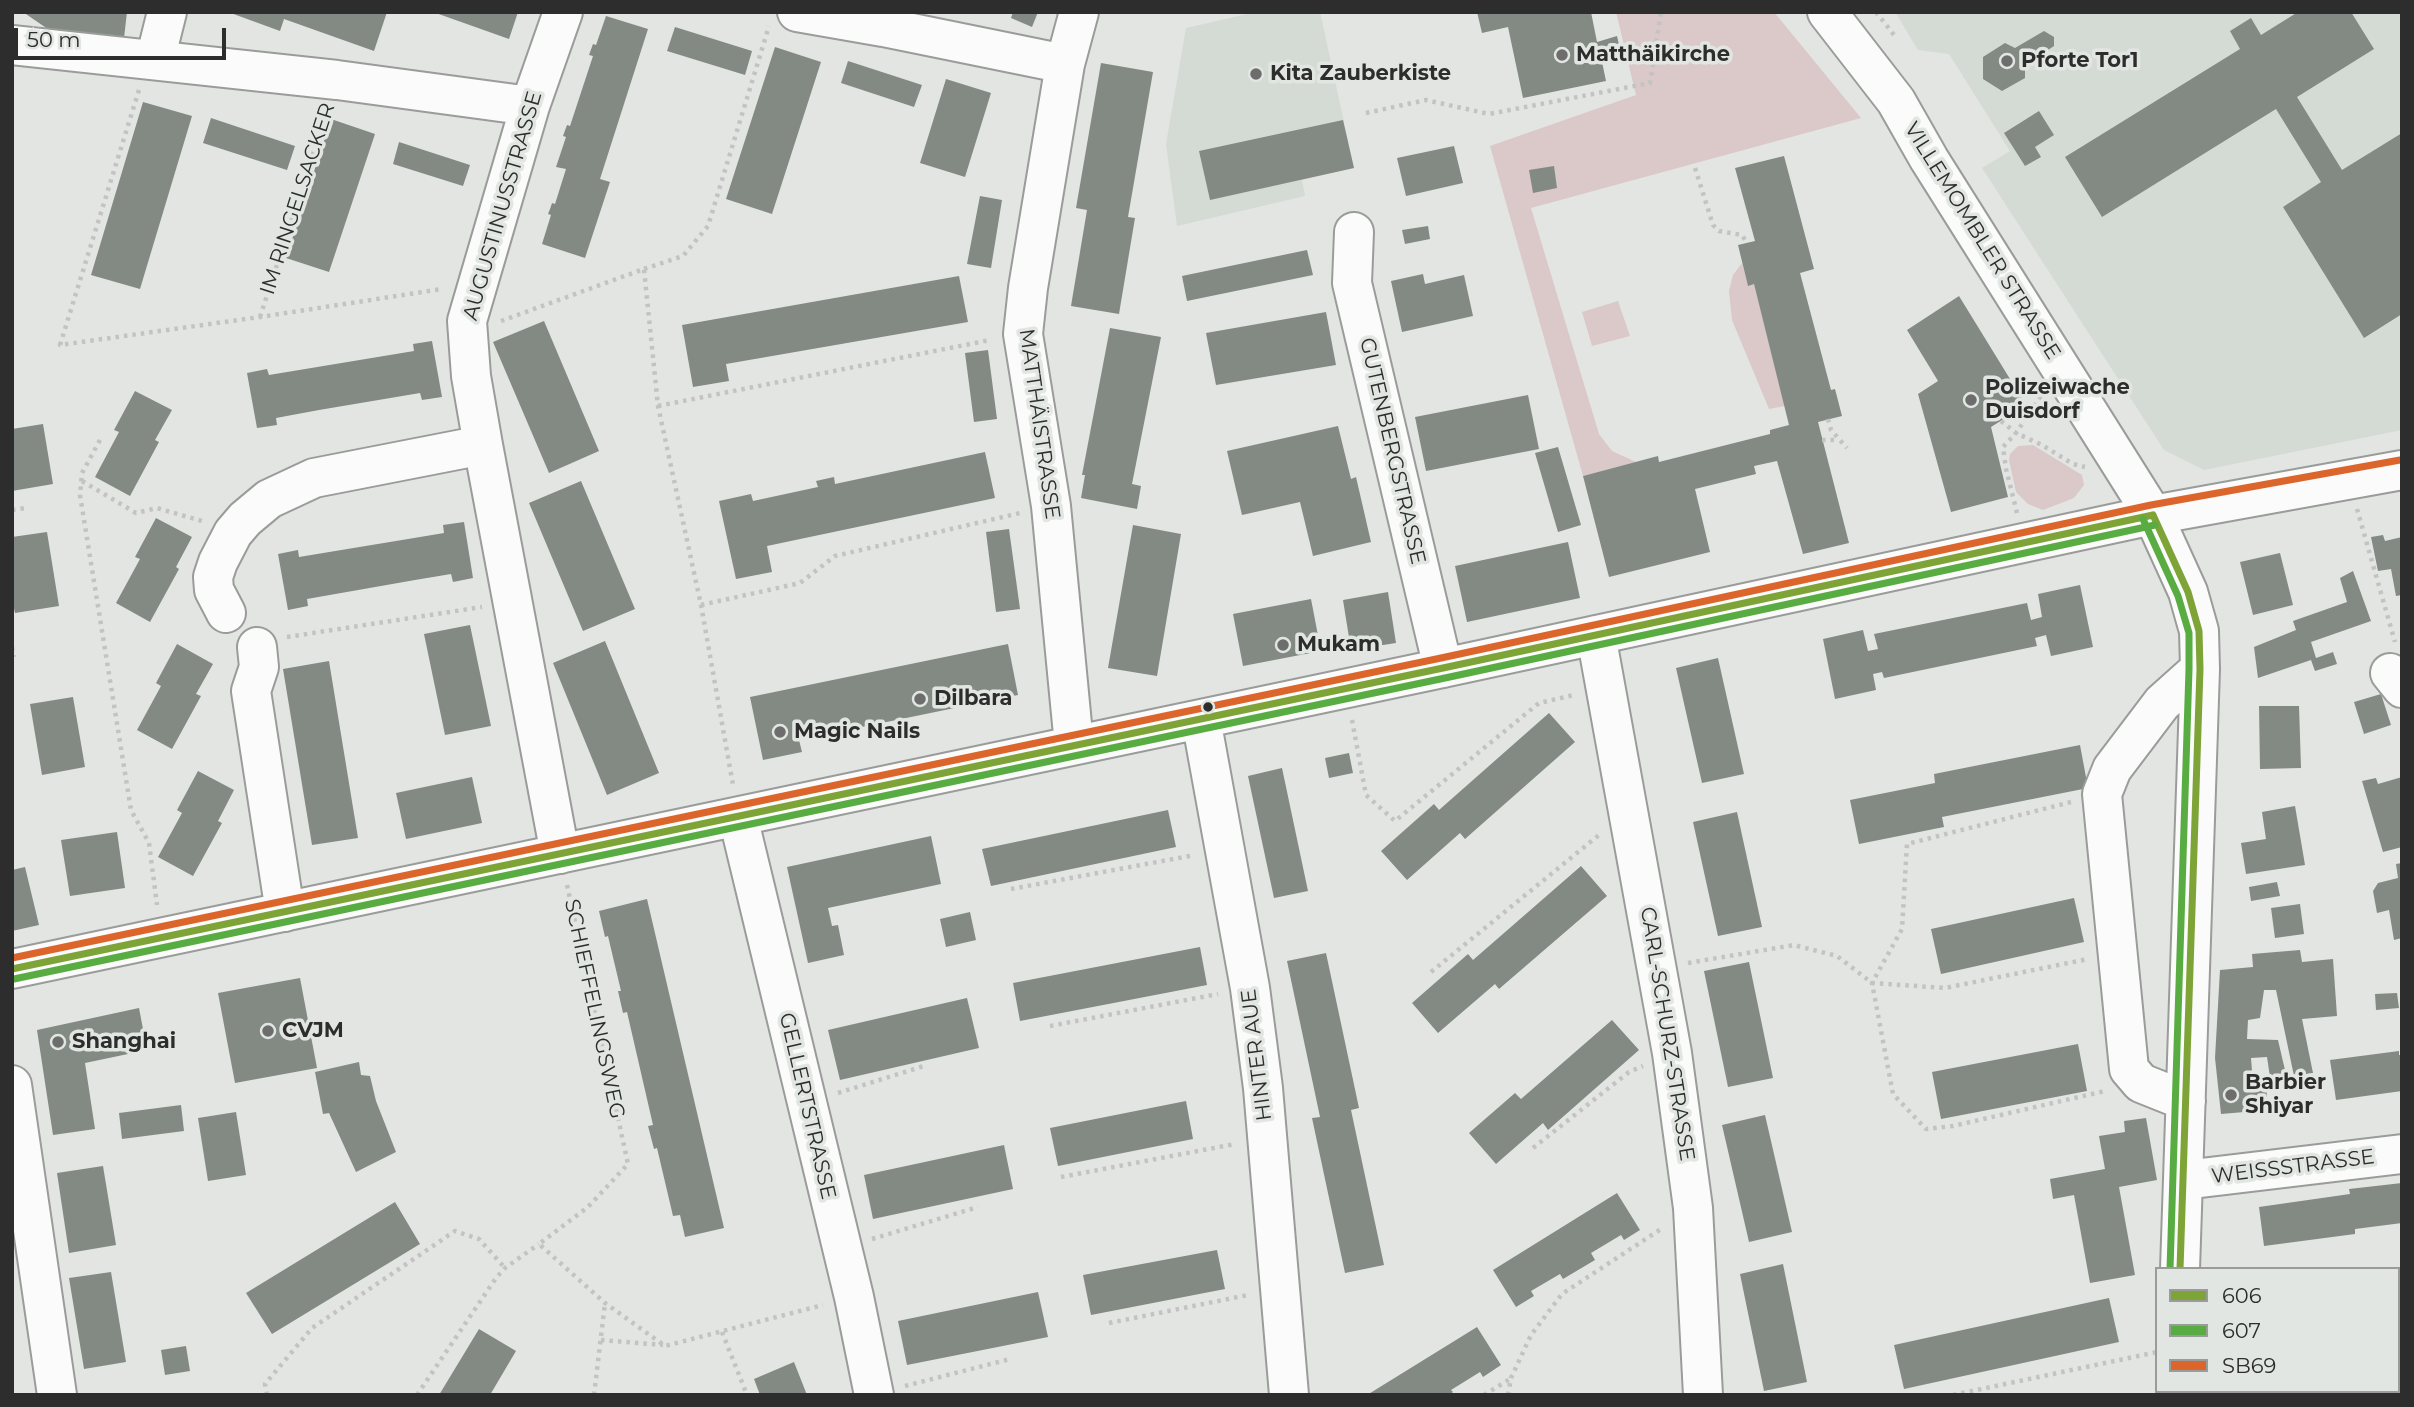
<!DOCTYPE html>
<html>
<head>
<meta charset="utf-8">
<style>
	body { margin:0 }
	#map { position:relative; width:2414px; height:1407px; overflow:hidden; background:#e3e5e3; font-family:Montserrat,sans-serif }
	canvas { display:block }
	.frame { position:absolute; inset:0; border:14px solid #2c2d2c; pointer-events:none }
	.legend { position:absolute; left:2155px; top:1267px; width:245px; height:126px; box-sizing:border-box; background:#e2e6e2; border:2px solid #999c99; margin:0; padding:9px 12px; list-style:none; font-size:21px; color:#2c2d2c }
	.legend li { display:flex; align-items:center; gap:14px; height:35px }
	.legend b { width:35px; border:2px solid #999c99 }
	.scale { position:absolute; left:14px; top:28px; width:212px; height:32px; box-sizing:border-box; border:4px solid #2c2d2c; border-top:0; padding-left:9px; font-size:21px; line-height:24px; white-space:nowrap; color:#2c2d2c; -webkit-text-stroke:5px #e2e6e2; paint-order:stroke }
</style>
</head>
<body>
<div id="map">
<canvas width="2414" height="1407"></canvas>
<div class="frame"></div>
<ul class="legend">
<li><b style="height:9px;background:#7ea336"></b>606</li>
<li><b style="height:9px;background:#59ac42"></b>607</li>
<li><b style="height:9px;background:#dc652c"></b>SB69</li>
</ul>
<div class="scale">50 m</div>
</div>
<script>
const context = document.querySelector('canvas').getContext('2d');
context.lineJoin = 'round';
function fill(path, color) {
  context.fillStyle = color;
  context.fill(path, 'evenodd');
}
function toPath(rows) {
  const path = new Path2D();
  for (const r of rows) {
    path.moveTo(r[0], r[1]);
    for (let i = 2; i < r.length; i += 2) path.lineTo(r[i], r[i + 1]);
  }
  return path;
}
function strokePath(path, color, width, dash) {
  context.strokeStyle = color;
  context.lineWidth = width;
  context.lineCap = dash ? 'butt' : 'round';
  context.setLineDash(dash || []);
  context.stroke(path);
}
function write(font, color, halo, rows, align = 'center') {
  context.font = font + ' Montserrat,sans-serif';
  context.lineWidth = 7;
  context.setLineDash([]);
  context.textBaseline = 'middle';
  context.strokeStyle = halo;
  context.fillStyle = color;
  for (const [text, x, y, turn = 0] of rows) {
    context.save();
    context.translate(x, y);
    context.rotate((+turn || 0) * Math.PI / 180);
    context.textAlign = isNaN(turn) ? turn : align;
    if (halo) context.strokeText(text, 0, 0);
    context.fillText(text, 0, 0);
    context.restore();
  }
}
fill(toPath([
	[1256,12,1320,12,1354,168,1302,180,1305,196,1177,226,1166,144,1186,28],
	[1895,12,2402,12,2402,430,2204,470,2164,450,1982,168,2010,151,1949,54,1918,50]
]), '#d4dad4');
fill(toPath([
	[1616,12,1774,12,1861,118,1531,208,1599,434,1612,451,1636,462,1583,476,1490,146,1636,95],
	[1742,263,1748,285,1754,284,1785,406,1769,409,1732,320,1729,291,1733,275],
	[1618,301,1630,336,1592,346,1582,312],
	[2033,445,2082,475,2084,485,2074,498,2043,510,2028,504,2016,492,2009,460,2010,454,2018,446]
]), '#dbc8c8');
fill(toPath([
	[23,12,127,12,124,38,55,34],
	[228,12,387,12,374,51,284,19,280,31],
	[433,12,518,12,509,39],
	[1013,12,1038,12,1032,27,1011,18],
	[1477,12,1591,12,1597,42,1617,36,1621,53,1601,57,1606,81,1523,98,1508,27,1482,33],
	[2298,12,2351,12,2374,49,2297,97,2342,170,2402,133,2402,314,2364,338,2283,207,2321,182,2276,109,2102,217,2065,157,2240,49,2230,31,2251,18,2261,35],
	[606,16,648,29,600,179,610,182,585,258,542,244,551,215,548,214,550,209,552,203,555,204,566,169,556,167,566,137,563,136,567,125,570,126,593,56,589,55,593,44,596,45],
	[675,27,752,51,745,75,667,51],
	[2044,31,2054,37,2054,46,2025,65,2025,78,2002,91,1983,79,1983,57,2005,43,2015,48],
	[775,47,821,62,772,214,726,199],
	[848,61,922,85,914,107,841,83],
	[1101,63,1153,72,1128,217,1135,218,1119,314,1071,306,1087,210,1076,208],
	[946,79,991,93,965,177,920,163],
	[143,102,192,116,140,289,91,275],
	[2039,111,2054,135,2035,147,2041,157,2025,166,2004,133],
	[211,118,295,146,287,170,203,143],
	[331,119,375,134,329,272,286,258],
	[1343,120,1354,168,1210,200,1199,151],
	[399,142,470,165,463,186,393,164],
	[1454,146,1463,183,1406,196,1397,158],
	[1784,156,1814,269,1800,273,1831,390,1835,389,1842,416,1818,422,1849,543,1803,554,1777,461,1754,466,1756,474,1695,489,1710,552,1609,577,1583,476,1658,456,1659,462,1770,434,1770,430,1789,425,1754,284,1748,286,1738,245,1755,241,1735,168],
	[1554,166,1557,188,1533,193,1529,170],
	[980,196,1002,200,991,268,967,264],
	[1428,226,1430,239,1405,244,1402,230],
	[1307,250,1313,275,1187,301,1182,276],
	[1423,274,1425,284,1464,275,1473,316,1402,332,1391,281],
	[959,276,968,322,726,364,729,381,693,387,682,325],
	[1959,296,2026,405,1991,427,2008,497,1951,512,1918,394,1938,381,1907,330],
	[1326,312,1336,365,1216,385,1206,333],
	[544,321,599,451,549,473,493,342],
	[1110,328,1161,337,1132,484,1141,486,1137,509,1081,498,1085,475,1082,475],
	[432,341,442,397,422,400,420,393,319,410,276,418,277,425,257,428,247,373,267,369,269,375,414,351,413,344],
	[988,350,997,419,974,422,965,353],
	[135,391,172,410,155,440,159,442,130,496,95,477,119,432,114,430],
	[1528,395,1539,449,1426,471,1415,417],
	[43,424,53,484,12,491,12,429],
	[1338,426,1351,479,1356,477,1371,542,1313,556,1300,502,1242,515,1227,451],
	[1558,447,1581,525,1558,532,1535,453],
	[985,452,995,498,767,546,772,572,736,579,719,501,751,494,753,501,818,487,816,481,834,477,835,484],
	[581,481,635,609,583,631,529,503],
	[156,518,192,537,176,567,179,569,150,622,116,603,140,559,135,557],
	[464,522,473,578,453,582,451,574,415,580,307,599,308,606,288,610,278,554,298,550,299,557,408,539,444,533,443,525],
	[1133,525,1181,534,1157,676,1108,668],
	[1009,529,1020,609,996,612,986,532],
	[47,532,59,606,15,613,12,599,12,537],
	[2383,535,2385,541,2402,537,2402,595,2396,596,2391,569,2378,571,2371,537],
	[1568,542,1580,598,1467,622,1455,566],
	[2280,553,2293,605,2253,615,2240,562],
	[2353,571,2371,621,2311,642,2316,658,2333,652,2337,664,2315,671,2311,660,2258,678,2254,647,2296,630,2293,621,2347,602,2340,578],
	[2080,585,2093,647,2051,656,2046,635,2035,638,2037,646,1884,678,1882,672,1873,674,1876,690,1835,699,1823,639,1863,630,1868,651,1878,649,1874,634,2027,603,2031,620,2042,617,2038,594],
	[1388,592,1396,643,1351,650,1343,600],
	[1311,599,1321,651,1243,666,1233,614],
	[470,625,491,726,445,735,424,634],
	[605,641,659,773,607,795,553,663],
	[177,644,213,664,196,694,201,696,172,749,137,730,161,686,156,683],
	[1008,644,1018,695,799,740,802,752,763,760,750,697],
	[1718,658,1744,774,1702,783,1676,668],
	[329,661,358,838,312,845,283,669],
	[2381,694,2391,725,2364,734,2354,702],
	[73,697,85,767,42,775,30,704],
	[2259,706,2299,706,2301,768,2260,769],
	[1549,713,1575,742,1465,839,1460,833,1407,880,1381,851,1434,804,1439,810],
	[2080,745,2088,788,1942,817,1944,827,1859,844,1850,800,1935,783,1934,774],
	[1349,753,1353,773,1329,778,1325,758],
	[1282,768,1308,891,1274,898,1248,776],
	[198,771,234,790,218,821,222,823,193,876,158,857,182,813,177,810],
	[472,777,482,823,406,839,396,793],
	[2402,777,2402,847,2383,852,2362,781,2376,778,2378,784],
	[2295,806,2305,865,2246,874,2241,843,2266,839,2262,812],
	[1168,810,1176,847,991,886,982,849],
	[1737,812,1762,927,1718,936,1693,822],
	[117,832,125,888,70,896,61,840],
	[931,836,941,884,828,908,832,926,838,925,844,955,808,963,787,867],
	[2402,863,2402,938,2394,940,2389,910,2377,913,2373,891,2378,883,2398,878,2396,864],
	[1581,866,1607,896,1499,989,1495,984,1438,1033,1412,1003,1468,954,1473,960],
	[25,867,39,925,12,931,12,870],
	[2277,882,2280,896,2251,901,2249,887],
	[2074,898,2084,942,1941,974,1931,929],
	[647,899,724,1228,685,1237,680,1215,673,1216,657,1148,654,1149,648,1126,653,1125,627,1012,623,1013,618,991,621,991,608,936,605,937,599,911],
	[2300,904,2304,934,2275,938,2271,908],
	[970,912,976,940,946,947,940,919],
	[1200,947,1207,985,1020,1021,1013,983],
	[2300,950,2302,962,2333,959,2337,1016,2302,1019,2313,1073,2294,1076,2276,990,2264,990,2260,1018,2248,1020,2247,1039,2278,1040,2288,1083,2271,1084,2267,1057,2251,1058,2253,1084,2266,1084,2268,1110,2221,1114,2215,1058,2220,970,2253,967,2252,954],
	[1326,953,1359,1108,1351,1110,1384,1265,1345,1273,1312,1118,1320,1117,1287,961],
	[1749,962,1773,1078,1728,1087,1704,971],
	[300,978,317,1068,235,1083,218,993],
	[2397,993,2399,1008,2376,1010,2375,994],
	[967,998,979,1048,840,1080,828,1030],
	[139,1008,147,1050,85,1063,95,1129,53,1135,37,1030],
	[1612,1020,1639,1050,1548,1130,1543,1123,1496,1164,1469,1133,1515,1093,1521,1099],
	[2078,1044,2087,1091,1941,1119,1932,1072],
	[2399,1051,2399,1055,2402,1055,2402,1091,2336,1100,2330,1060],
	[359,1062,361,1075,370,1076,376,1101,396,1152,356,1172,329,1113,323,1114,315,1072],
	[1186,1101,1193,1139,1058,1166,1050,1128],
	[181,1105,184,1131,122,1139,119,1113],
	[236,1112,246,1175,208,1181,198,1118],
	[1765,1115,1792,1232,1749,1242,1722,1125],
	[2146,1118,2157,1180,2119,1187,2135,1275,2090,1283,2074,1195,2053,1199,2050,1179,2105,1169,2099,1136,2125,1132,2124,1121],
	[1004,1145,1013,1189,873,1219,864,1175],
	[103,1166,116,1245,69,1253,57,1173],
	[2402,1183,2402,1223,2355,1229,2355,1234,2264,1246,2259,1207,2350,1194,2349,1189],
	[1617,1193,1640,1230,1624,1240,1621,1235,1591,1253,1595,1260,1563,1279,1560,1274,1531,1291,1534,1296,1516,1307,1493,1270],
	[395,1202,420,1244,272,1334,246,1293],
	[1217,1250,1225,1289,1091,1315,1083,1275],
	[1783,1264,1807,1382,1764,1391,1740,1274],
	[111,1272,126,1362,84,1369,69,1278],
	[1038,1292,1048,1337,907,1365,898,1321],
	[2109,1298,2119,1342,1904,1389,1894,1345],
	[1477,1327,1501,1365,1483,1377,1480,1372,1451,1390,1453,1392,1449,1395,1367,1395],
	[479,1329,516,1351,490,1395,439,1395],
	[186,1346,190,1371,165,1375,161,1350],
	[794,1362,807,1395,760,1395,754,1379],
	[2243,1391,2283,1391,2283,1395,2244,1395]
]), '#828a83');
const minor = toPath([
	[797,12,883,27,1065,64],
	[1827,12,1896,101,1929,159,2153,515,2188,592,2199,631,2200,669,2180,1269],
	[12,45,337,80,530,106],
	[155,60,167,12],
	[1354,232,1352,283,1443,668],
	[226,613,214,590,213,577,218,562,233,533,245,519,269,499,314,478,483,445],
	[1596,635,1672,1053,1693,1208,1703,1395],
	[257,647,259,667,251,691,285,912],
	[2390,673,2402,688],
	[1201,719,1250,988,1263,1088,1289,1395],
	[1074,745,1051,506,1023,334,1028,288,1065,64,1079,12],
	[738,817,854,1297,874,1395],
	[560,854,483,445,471,376,467,321,530,106,563,12],
	[12,969,1443,668,2153,515,2402,470],
	[12,1085,57,1395],
	[2186,1101,2141,1083,2129,1069,2102,794,2112,769,2162,703,2200,669],
	[2184,1180,2402,1154],
	[2176,1395,2176,1391]
]);
strokePath(minor, '#9a9c9a', 42);
strokePath(toPath([
	[1876,12,1894,35],
	[139,90,60,345,260,317,442,289],
	[1366,113,1426,100,1489,114,1650,83,1661,12],
	[1695,168,1713,225,1719,231,1742,235,1747,243],
	[644,269,683,256,708,226,769,26],
	[260,317,327,111],
	[501,321,644,269,658,406,701,605,733,785],
	[658,406,990,340],
	[1828,419,1831,430,1847,448],
	[2001,421,2016,433,2042,445,2073,464,2085,467],
	[100,440,82,473,80,495,131,810,149,843,157,905],
	[1822,440,1837,440],
	[82,481,136,513,157,508,202,521],
	[2357,509,2395,642],
	[12,510,25,508],
	[2017,513,2006,469,2003,447,2016,433,2041,396],
	[701,605,800,583,835,556,1020,513],
	[287,637,482,607],
	[12,647,14,657],
	[1352,720,1366,795,1395,821,1539,703,1574,695],
	[2071,802,1907,844,1902,929,1872,983,1893,1094,1926,1129,1953,1126,2105,1091],
	[567,885,628,1164,588,1207,539,1244,605,1303,665,1346,823,1305],
	[1011,889,1195,855],
	[1688,963,1794,945,1837,956,1872,983,1945,988,2088,959],
	[1431,972,1599,835],
	[1050,1026,1218,994],
	[838,1093,927,1065],
	[1533,1148,1629,1072,1643,1066],
	[1061,1177,1235,1144],
	[872,1239,978,1207],
	[1109,1323,1248,1295],
	[722,1332,747,1395],
	[601,1340,663,1345],
	[905,1386,1010,1359],
	[267,1395,265,1384,312,1328,455,1231,479,1239,505,1268],
	[417,1395,496,1278,505,1268,539,1244],
	[594,1395,605,1303],
	[1484,1395,1510,1379],
	[1508,1395,1511,1378,1531,1335,1562,1294,1661,1229],
	[1953,1395,2157,1352]
]), '#c2c3c2', 4.5, [3.5, 5]);
strokePath(minor, '#fbfbfb', 38);
strokePath(toPath([
	[2153,515,2188,592,2199,631,2200,669,2180,1269],
	[12,969,1443,668,2153,515]
]), '#7ea336', 7);
strokePath(toPath([
	[2143,519,2178,596,2189,633,2189,669,2170,1269],
	[14,979,1445,678,2155,525]
]), '#59ac42', 7);
strokePath(toPath([
	[12,958,1441,658,2151,505,2400,460]
]), '#dc652c', 7);
for (const [x, y, r, color] of [
	[1562,55,7,"#6c6d6c"],
	[2007,61,7,"#6c6d6c"],
	[1256,74,7,"#6c6d6c"],
	[1971,400,7,"#6c6d6c"],
	[1283,645,7,"#6c6d6c"],
	[920,699,7,"#6c6d6c"],
	[1208,707,6,"#2c2d2c"],
	[780,732,7,"#6c6d6c"],
	[268,1031,7,"#6c6d6c"],
	[58,1042,7,"#6c6d6c"],
	[2231,1095,7,"#6c6d6c"]
]) {
  const dot = new Path2D();
  dot.arc(x, y, r, 0, 2 * Math.PI);
  context.fillStyle = color;
  context.fill(dot);
  strokePath(dot, '#e2e6e2', 2.5);
}
write('bold 21px', '#2c2d2c', '#e2e6e2', [
	["Matthäikirche",1576,55],
	["Pforte Tor1",2021,61],
	["Kita Zauberkiste",1270,74],
	["Polizeiwache",1985,388],
	["Duisdorf",1985,412],
	["Mukam",1297,645],
	["Dilbara",934,699],
	["Magic Nails",794,732],
	["CVJM",282,1031],
	["Shanghai",72,1042],
	["Barbier",2245,1083],
	["Shiyar",2245,1107]
], 'left');
write('21px', '#2c2d2c', '#e2e6e2', [
	["IM RINGELSACKER",298,199,-72],
	["AUGUSTINUSSTRASSE",503,206,-74],
	["VILLEMOMBLER STRASSE",1982,241,58],
	["MATTHÄISTRASSE",1039,424,82],
	["GUTENBERGSTRASSE",1392,451,77],
	["SCHIEFFELINGSWEG",594,1009,78],
	["CARL-SCHURZ-STRASSE",1667,1034,81],
	["HINTER AUE",1257,1055,-97],
	["GELLERTSTRASSE",807,1106,77],
	["WEISSSTRASSE",2293,1167,-7]
]);
</script>
</body>
</html>
